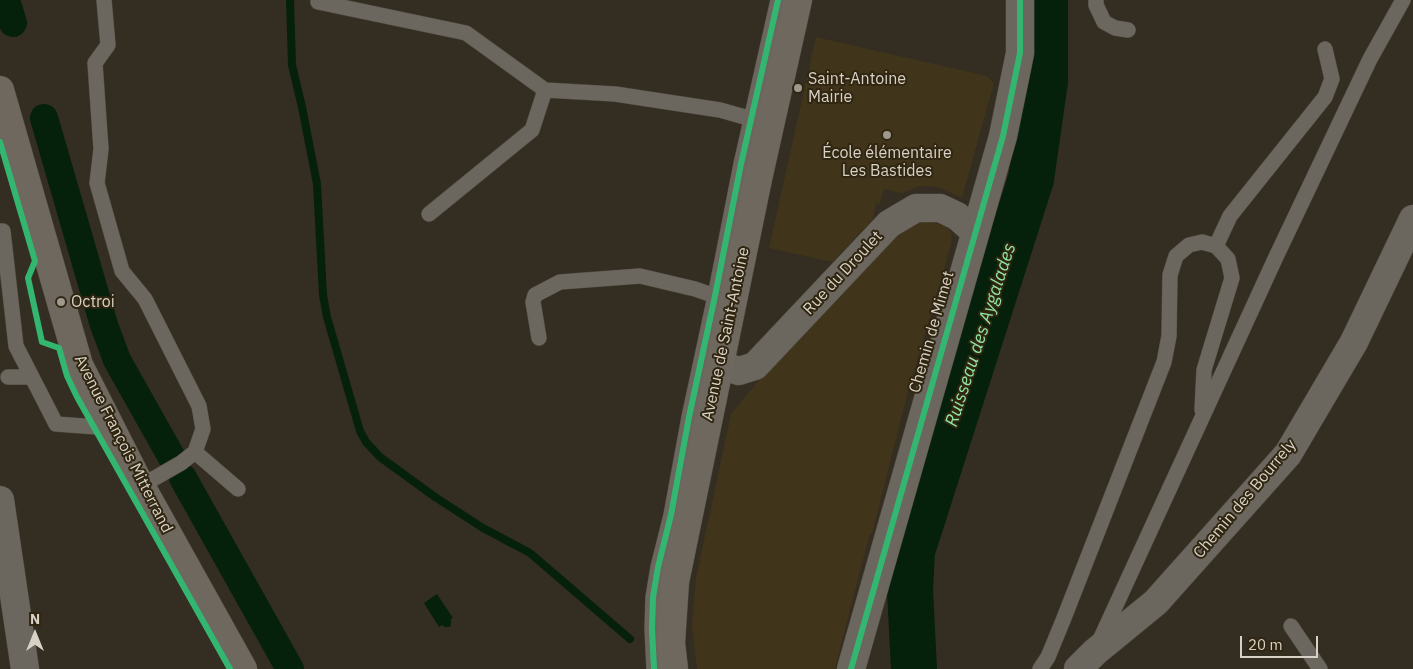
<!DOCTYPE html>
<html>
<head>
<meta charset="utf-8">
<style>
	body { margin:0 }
	#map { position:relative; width:1413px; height:669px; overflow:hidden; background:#332d22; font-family:"IBM Plex Sans",sans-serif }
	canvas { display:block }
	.north { position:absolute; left:10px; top:609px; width:50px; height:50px; -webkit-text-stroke:4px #302611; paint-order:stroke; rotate:0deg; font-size:14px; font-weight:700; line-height:20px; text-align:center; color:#d8d2c6 }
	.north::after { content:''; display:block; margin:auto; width:18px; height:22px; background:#d8d2c6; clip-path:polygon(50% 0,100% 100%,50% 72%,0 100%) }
	.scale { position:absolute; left:1240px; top:636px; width:78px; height:22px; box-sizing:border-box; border:2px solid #d8d2c6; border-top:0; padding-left:6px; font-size:15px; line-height:18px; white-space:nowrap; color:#d8d2c6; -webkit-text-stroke:4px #302611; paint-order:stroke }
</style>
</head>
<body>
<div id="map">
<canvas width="1413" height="669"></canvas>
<div class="north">N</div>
<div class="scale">20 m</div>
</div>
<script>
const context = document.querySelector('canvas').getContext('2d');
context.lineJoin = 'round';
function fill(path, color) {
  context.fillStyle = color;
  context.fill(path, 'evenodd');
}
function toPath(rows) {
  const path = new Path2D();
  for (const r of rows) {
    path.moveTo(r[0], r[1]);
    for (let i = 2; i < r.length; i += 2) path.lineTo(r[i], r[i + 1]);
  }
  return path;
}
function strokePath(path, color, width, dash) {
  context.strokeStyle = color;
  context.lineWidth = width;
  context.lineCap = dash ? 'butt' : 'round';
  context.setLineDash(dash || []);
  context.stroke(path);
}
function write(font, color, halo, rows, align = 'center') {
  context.font = font + ' "IBM Plex Sans",sans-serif';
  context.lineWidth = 4;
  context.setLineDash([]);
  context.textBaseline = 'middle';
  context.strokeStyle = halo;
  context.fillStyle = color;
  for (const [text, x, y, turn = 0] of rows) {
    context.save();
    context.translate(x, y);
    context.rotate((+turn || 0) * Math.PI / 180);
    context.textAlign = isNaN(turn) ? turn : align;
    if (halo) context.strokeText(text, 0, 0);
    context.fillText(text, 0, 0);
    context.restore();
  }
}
fill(toPath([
	[816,37,987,76,994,83,962,198,938,187,920,186,902,193,884,189,880,204,876,203,873,219,832,262,769,248],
	[919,218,948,227,952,235,951,245,908,392,872,534,870,533,835,669,697,669,692,626,696,578,731,414,778,357,901,227]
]), '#40341a');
fill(toPath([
	[437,594,453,618,451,619,451,624,450,627,445,627,442,625,439,627,424,603]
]), '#05210b');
strokePath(toPath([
	[290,0,292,65,302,107,317,184,323,295,327,317,360,431,366,442,380,457,435,497,483,528,530,553,630,639]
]), '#05210b', 8);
strokePath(toPath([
	[6,0,13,23],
	[44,118,104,325,117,360,171,456],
	[183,478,290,669]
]), '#05210b', 28);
strokePath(toPath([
	[914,669,910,590,912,551,1031,179,1045,81,1045,0]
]), '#05210b', 46);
const lane = toPath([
	[104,0,108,45,95,63,101,149,97,183,122,271,145,299,199,406,203,429,195,452,181,463,141,486],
	[1096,0,1096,5,1104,22,1115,28,1128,30],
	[318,2,466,33,545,90,615,94,720,110,759,121],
	[429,214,532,130,545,90],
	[0,231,3,231,16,346,56,424,111,428],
	[1216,246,1230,216,1325,97,1332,79,1325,49],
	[539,338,533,302,535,295,560,282,640,276,695,289,715,296],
	[8,377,32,377],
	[195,452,238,489],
	[1291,626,1320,669],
	[1099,642,1275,259,1370,59,1403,0],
	[654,669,652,629,653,597,658,567,671,515,689,417,715,296,741,164,778,0],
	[1040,669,1048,657,1064,618,1164,362,1169,336,1170,275,1176,256,1189,245,1202,242,1216,246,1228,259,1232,278,1204,370,1202,410]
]);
const street = toPath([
	[719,365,739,371,755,366,889,224,916,208,940,208,957,216,975,232],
	[0,500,25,669],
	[851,669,1003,136,1020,53,1020,0],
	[1078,669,1095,652,1156,602,1288,454,1354,342,1413,219]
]);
const secondary = toPath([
	[0,90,79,365,136,477,243,669],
	[674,669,671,643,675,582,758,179,798,0]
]);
strokePath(lane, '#4f4a40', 16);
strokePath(street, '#4f4a40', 29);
strokePath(secondary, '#4f4a40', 29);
strokePath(lane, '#6b665e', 15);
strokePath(street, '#6b665e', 28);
strokePath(secondary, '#6e685e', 28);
strokePath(toPath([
	[0,142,35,261,28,278,42,342,59,348,67,376,77,397,230,669],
	[654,669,652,629,653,597,658,567,671,515,689,417,715,296,741,164,778,0],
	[851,669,1003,136,1020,53,1020,0]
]), '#33b770', 6);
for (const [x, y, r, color] of [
	[798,88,5,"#9e988d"],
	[887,135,5,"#9e988d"],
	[61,302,5,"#9e988d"]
]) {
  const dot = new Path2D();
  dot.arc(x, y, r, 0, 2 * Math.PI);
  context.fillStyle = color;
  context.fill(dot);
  strokePath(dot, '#302611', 2);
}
write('16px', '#d8d2c6', '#302611', [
	["Saint-Antoine",808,79],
	["Mairie",808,97],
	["École élémentaire",887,153,"center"],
	["Les Bastides",887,171,"center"],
	["Octroi",71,302]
], 'left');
write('16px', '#d8d2c6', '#302611', [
	["Rue du Droulet",843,273,-47],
	["Chemin de Mimet",932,332,-74],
	["Avenue de Saint-Antoine",726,334,-78],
	["Avenue François Mitterrand",123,444,63],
	["Chemin des Bourrely",1245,499,-50]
]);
write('italic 18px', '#8ee8a3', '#302611', [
	["Ruisseau des Aygalades",981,335,-72]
]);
</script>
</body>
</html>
